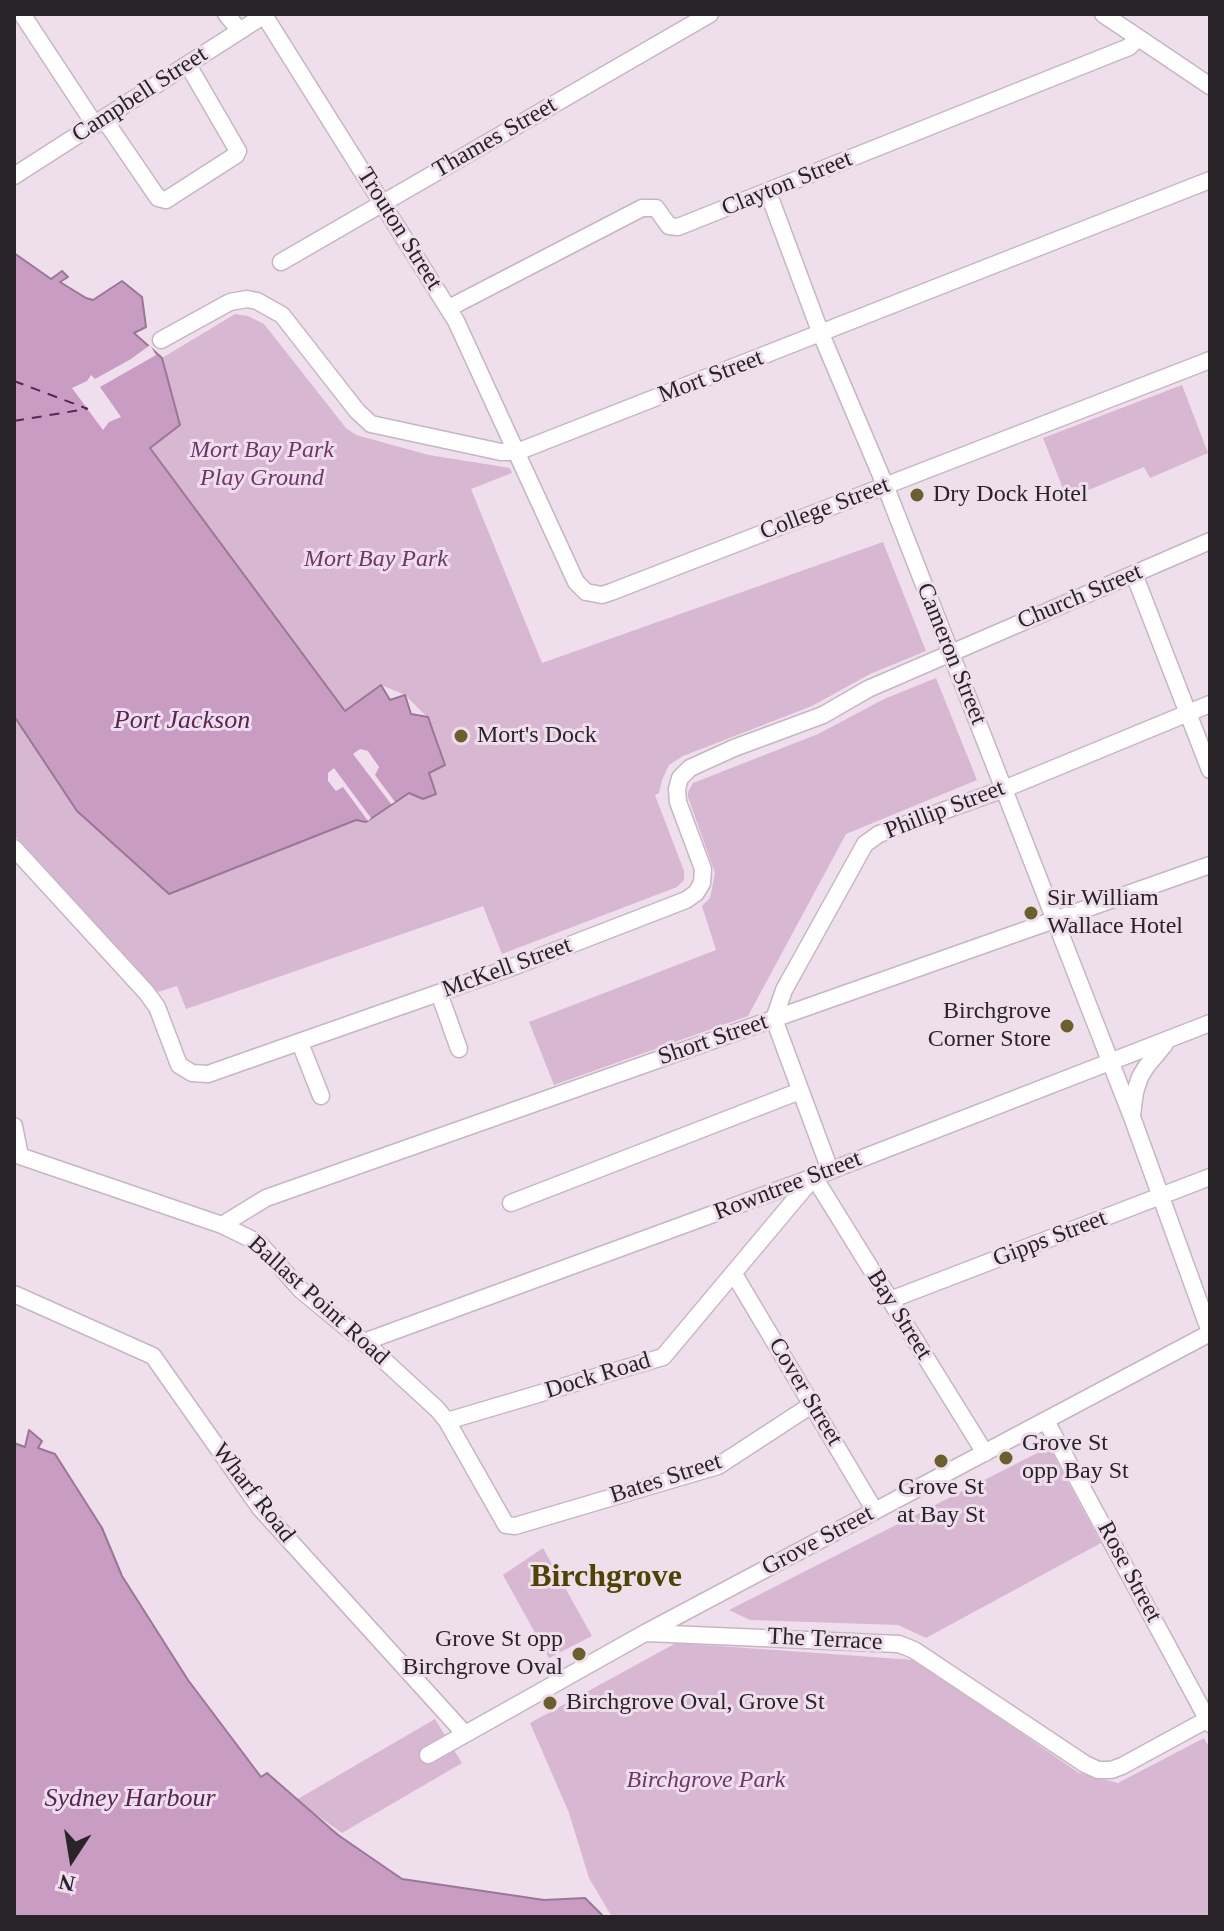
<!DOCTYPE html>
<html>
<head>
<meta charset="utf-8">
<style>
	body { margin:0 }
	#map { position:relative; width:1224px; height:1931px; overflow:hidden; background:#efdfed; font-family:"Times New Roman",serif }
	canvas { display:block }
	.frame { position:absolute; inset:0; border:16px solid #292428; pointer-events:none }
	.north { position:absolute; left:32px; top:1819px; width:80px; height:80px; -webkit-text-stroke:6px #efdfed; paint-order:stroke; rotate:192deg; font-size:22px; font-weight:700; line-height:32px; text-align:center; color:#292428 }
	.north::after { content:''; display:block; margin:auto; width:28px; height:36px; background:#292428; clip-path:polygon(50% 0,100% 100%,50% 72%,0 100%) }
</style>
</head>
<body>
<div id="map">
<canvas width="1224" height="1931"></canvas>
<div class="frame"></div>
<div class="north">N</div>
</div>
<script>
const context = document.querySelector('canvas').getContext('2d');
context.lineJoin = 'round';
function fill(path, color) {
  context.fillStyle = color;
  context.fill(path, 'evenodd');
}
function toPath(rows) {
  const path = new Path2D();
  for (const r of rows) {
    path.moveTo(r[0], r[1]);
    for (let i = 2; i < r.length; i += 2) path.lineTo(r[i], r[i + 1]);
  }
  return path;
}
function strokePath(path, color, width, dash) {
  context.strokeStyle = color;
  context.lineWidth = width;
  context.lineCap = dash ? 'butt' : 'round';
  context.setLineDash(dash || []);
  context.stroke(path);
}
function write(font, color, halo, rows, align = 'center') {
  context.font = font + ' "Times New Roman",serif';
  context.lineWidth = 6;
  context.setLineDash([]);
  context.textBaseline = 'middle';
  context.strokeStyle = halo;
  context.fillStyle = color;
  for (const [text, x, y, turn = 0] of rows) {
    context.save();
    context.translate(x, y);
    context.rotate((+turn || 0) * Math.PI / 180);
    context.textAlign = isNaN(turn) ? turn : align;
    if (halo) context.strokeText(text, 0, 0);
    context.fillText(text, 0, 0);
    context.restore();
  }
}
fill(toPath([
	[235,314,248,316,264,324,346,428,356,435,429,455,510,468,512,473,471,489,542,663,883,542,926,651,870,674,812,706,683,756,669,765,662,780,659,793,655,795,684,871,684,880,677,887,502,954,483,906,186,1009,177,986,158,992,14,835,14,716,77,811,357,819,366,822,409,793,428,773,445,765,427,717,405,695,381,685,345,712,150,447,180,425,162,358],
	[1182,385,1208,453,1150,478,1144,467,1067,499,1043,438],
	[936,678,977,780,846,834,748,1016,554,1085,529,1022,716,950,702,906,710,898,715,873,688,797,688,792,693,783,818,734,884,699],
	[1049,1447,1101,1543,926,1638,898,1625,750,1620,729,1610],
	[543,1548,592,1636,549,1658,503,1575],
	[676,1643,915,1660,1079,1773,1118,1783,1204,1738,1210,1749,1210,1917,612,1917,589,1878,569,1813,530,1723],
	[435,1719,462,1763,342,1833,296,1800]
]), '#d8b7d3');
const water = toPath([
	[14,253,51,279,62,271,68,277,60,282,86,298,93,300,122,281,142,297,146,327,134,333,162,358,180,425,150,448,345,711,381,685,390,700,405,695,411,714,428,717,445,765,429,773,436,794,423,799,409,793,366,822,356,820,169,894,77,811,14,716,14,253],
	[29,1430,42,1441,38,1448,55,1454,102,1528,122,1576,188,1680,261,1777,267,1773,338,1835,402,1879,544,1900,585,1898,604,1917,14,1917,14,1443,25,1447,29,1430]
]);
fill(water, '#c99cc3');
strokePath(water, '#997894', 2);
fill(toPath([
	[150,345,156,355,100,387,121,417,109,422,103,430,72,388,87,381,91,375,95,379,131,359],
	[360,749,368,751,379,767,375,775,395,802,391,804,353,754],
	[334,768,371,818,368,821,343,787,336,791,328,781,328,773]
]), '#efdfed');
strokePath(toPath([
	[14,381,88,409],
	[14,421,86,409]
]), '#5a2556', 2, [10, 8]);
const minor = toPath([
	[22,14,95,125],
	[226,14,240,31],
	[1103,14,1210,86],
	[264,15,456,321,576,582,586,592,602,595,611,592,1210,360],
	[104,119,158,198,166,200,236,155,238,151,188,65],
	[14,176,266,14],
	[768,192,821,334,885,485,1132,1117,1210,1332],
	[281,262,710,14],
	[449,308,642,208,656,208,669,226,678,227,1129,47,1138,38],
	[161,340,230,302,247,299,257,301,282,315,357,411,371,424,501,452,517,452,1210,180],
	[1134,574,1210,770],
	[14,848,146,992,157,1007,179,1065,192,1073,208,1074,518,965,686,900,696,893,702,883,703,869,678,802,677,789,680,778,690,768,734,748,823,715,868,689,1210,541],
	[439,993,459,1049],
	[300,1043,321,1096],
	[1132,1115,1135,1092,1140,1077,1146,1067,1165,1044],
	[14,1126,20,1156],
	[14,1154,222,1225,259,1243,301,1290,364,1342,437,1409,447,1421,506,1525,515,1526,718,1466,813,1404],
	[830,1170,774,1019,784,990,865,844,879,834,1004,789,1210,704],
	[814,1177,985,1453],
	[511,1203,800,1091],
	[222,1225,266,1198,1210,865],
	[734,1274,875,1511],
	[14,1294,153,1356,260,1508,465,1734],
	[890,1300,1210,1177],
	[364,1342,814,1177,1210,1023],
	[447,1421,663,1357,813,1178],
	[1046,1421,1210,1724],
	[647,1633,899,1644,914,1650,1085,1764,1098,1770,1111,1770,1122,1766,1210,1718],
	[428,1755,645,1633,1210,1333]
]);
strokePath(minor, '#c6b6c3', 19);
strokePath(minor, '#fff', 16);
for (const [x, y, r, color] of [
	[917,495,8,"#6b602c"],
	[461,736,8,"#6b602c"],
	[1031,913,8,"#6b602c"],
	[1067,1026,8,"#6b602c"],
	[1006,1458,8,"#6b602c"],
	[941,1461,8,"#6b602c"],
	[579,1654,8,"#6b602c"],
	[550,1703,8,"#6b602c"]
]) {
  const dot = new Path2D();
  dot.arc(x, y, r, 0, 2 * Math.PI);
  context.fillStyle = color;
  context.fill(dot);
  strokePath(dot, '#efdfed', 3);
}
write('24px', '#292428', '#efdfed', [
	["Campbell Street",140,95,-33],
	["Thames Street",495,138,-30],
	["Clayton Street",787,184,-22],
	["Trouton Street",399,229,58],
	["Mort Street",711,377,-21],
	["College Street",825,509,-21],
	["Church Street",1080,597,-23],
	["Cameron Street",951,654,68],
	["Phillip Street",945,810,-21],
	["McKell Street",507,968,-20],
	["Short Street",713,1040,-19],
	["Rowntree Street",788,1186,-21],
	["Gipps Street",1050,1239,-21],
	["Ballast Point Road",318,1301,42],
	["Bay Street",899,1315,58],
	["Dock Road",598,1376,-17],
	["Cover Street",805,1392,59],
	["Bates Street",666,1479,-18],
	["Wharf Road",253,1493,52],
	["Grove Street",818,1541,-28],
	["Rose Street",1129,1572,62],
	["The Terrace",825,1640,3]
]);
write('italic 24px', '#6f3769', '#efdfed', [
	["Mort Bay Park",262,451],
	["Play Ground",262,479],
	["Mort Bay Park",376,560],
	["Birchgrove Park",706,1781]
]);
write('24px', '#292428', '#efdfed', [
	["Dry Dock Hotel",933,495],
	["Mort's Dock",477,736],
	["Sir William",1047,899],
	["Wallace Hotel",1047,927],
	["Birchgrove",1051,1012,"right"],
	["Corner Store",1051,1040,"right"],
	["Grove St",1022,1444],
	["opp Bay St",1022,1472],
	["Grove St",941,1488,"center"],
	["at Bay St",941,1516,"center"],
	["Grove St opp",563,1640,"right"],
	["Birchgrove Oval",563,1668,"right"],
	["Birchgrove Oval, Grove St",566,1703]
], 'left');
write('italic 26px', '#5a2556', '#efdfed', [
	["Port Jackson",182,721],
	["Sydney Harbour",130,1799]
]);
write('bold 32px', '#4f4300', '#efdfed', [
	["Birchgrove",606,1578]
]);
</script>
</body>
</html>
